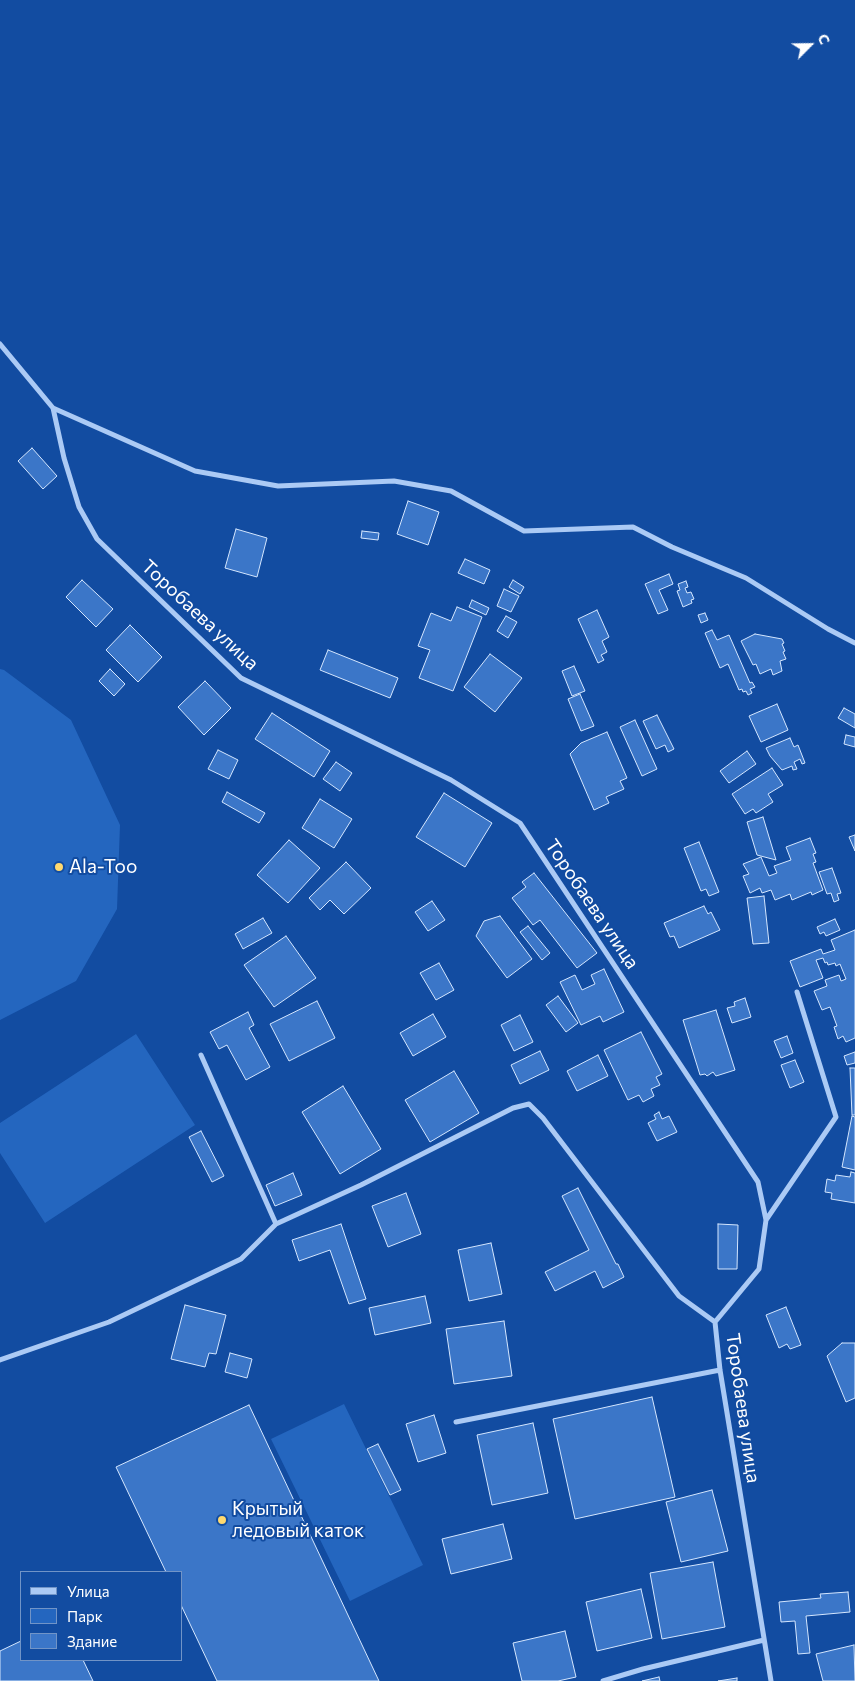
<!DOCTYPE html>
<html>
<head>
<meta charset="utf-8">
<style>
	body { margin:0 }
	#map { position:relative; width:855px; height:1681px; overflow:hidden; background:#124ca1; font-family:Commissioner,sans-serif }
	canvas { display:block }
	.legend { position:absolute; left:20px; top:1571px; width:162px; height:90px; box-sizing:border-box; background:#124ca1; border:1px solid #7194c7; margin:0; padding:6px 9px; list-style:none; font-size:15px; color:#fff }
	.legend li { display:flex; align-items:center; gap:10px; height:25px }
	.legend b { width:25px; border:1px solid #7194c7 }
	.north { position:absolute; left:785px; top:20px; width:50px; height:50px; -webkit-text-stroke:4px #124ca1; paint-order:stroke; rotate:67deg; font-size:14px; font-weight:700; line-height:20px; text-align:center; color:#fff }
	.north::after { content:''; display:block; margin:auto; width:18px; height:22px; background:#fff; clip-path:polygon(50% 0,100% 100%,50% 72%,0 100%) }
</style>
</head>
<body>
<div id="map">
<canvas width="855" height="1681"></canvas>
<ul class="legend">
<li><b style="height:6px;background:#abcaf5"></b>Улица</li>
<li><b style="height:14px;background:#2466bf"></b>Парк</li>
<li><b style="height:14px;background:#3b76c8"></b>Здание</li>
</ul>
<div class="north">С</div>
</div>
<script>
const context = document.querySelector('canvas').getContext('2d');
context.lineJoin = 'round';
function fill(path, color) {
  context.fillStyle = color;
  context.fill(path, 'evenodd');
}
function toPath(rows) {
  const path = new Path2D();
  for (const r of rows) {
    path.moveTo(r[0], r[1]);
    for (let i = 2; i < r.length; i += 2) path.lineTo(r[i], r[i + 1]);
  }
  return path;
}
function strokePath(path, color, width, dash) {
  context.strokeStyle = color;
  context.lineWidth = width;
  context.lineCap = dash ? 'butt' : 'round';
  context.setLineDash(dash || []);
  context.stroke(path);
}
function write(font, color, halo, rows, align = 'center') {
  context.font = font + ' Commissioner,sans-serif';
  context.lineWidth = 4;
  context.setLineDash([]);
  context.textBaseline = 'middle';
  context.strokeStyle = halo;
  context.fillStyle = color;
  for (const [text, x, y, turn = 0] of rows) {
    context.save();
    context.translate(x, y);
    context.rotate((+turn || 0) * Math.PI / 180);
    context.textAlign = isNaN(turn) ? turn : align;
    if (halo) context.strokeText(text, 0, 0);
    context.fillText(text, 0, 0);
    context.restore();
  }
}
fill(toPath([
	[0,669,4,670,71,720,120,825,117,909,76,981,0,1020],
	[136,1034,195,1125,45,1223,0,1153,0,1123],
	[344,1404,423,1565,350,1601,271,1439]
]), '#2466bf');
const building = toPath([
	[32,448,57,476,43,489,18,461,32,448],
	[408,501,439,512,428,545,397,534,408,501],
	[236,529,267,538,257,577,225,568,236,529],
	[362,531,379,533,378,540,361,538,362,531],
	[465,559,490,570,484,584,458,573,465,559],
	[669,574,673,584,659,590,668,610,658,614,645,584,669,574],
	[82,580,113,609,96,627,66,597,82,580],
	[513,580,524,587,520,594,509,587,513,580],
	[686,581,688,587,685,588,687,593,691,592,694,599,691,600,692,603,683,607,677,591,680,590,678,584,686,581],
	[504,589,519,596,511,612,497,606,504,589],
	[472,600,489,608,486,615,469,607,472,600],
	[457,607,482,617,453,691,419,678,430,650,418,646,431,613,451,621,457,607],
	[597,610,609,637,602,641,607,652,601,655,604,660,598,663,578,619,597,610],
	[705,613,708,620,701,623,698,615,705,613],
	[506,616,517,622,508,638,497,631,506,616],
	[130,625,162,657,138,682,106,650,130,625],
	[712,630,717,640,729,635,750,683,752,682,755,687,750,689,752,693,748,695,746,691,743,692,742,689,739,690,728,664,720,668,705,633,712,630],
	[755,634,782,639,784,643,782,644,785,651,783,652,786,659,780,661,782,671,773,675,771,669,760,674,756,664,753,665,741,641,755,634],
	[328,650,398,678,390,698,320,670,328,650],
	[490,654,522,678,495,712,464,687,490,654],
	[574,666,585,691,572,696,562,671,574,666],
	[110,669,125,684,114,696,99,681,110,669],
	[205,681,231,708,204,735,178,707,205,681],
	[580,694,594,726,581,731,568,699,580,694],
	[777,704,788,730,761,742,749,716,777,704],
	[844,708,855,714,855,728,838,718,844,708],
	[272,713,330,751,314,777,255,739,272,713],
	[657,715,674,749,668,752,665,745,656,749,643,721,657,715],
	[635,720,657,769,642,776,620,727,635,720],
	[607,732,627,778,620,781,624,789,606,797,609,803,594,810,570,754,581,743,607,732],
	[846,735,855,737,855,747,844,744,846,735],
	[790,738,794,747,798,745,805,763,802,764,800,759,794,762,797,769,793,770,792,766,782,770,770,756,766,748,790,738],
	[218,750,238,760,229,779,208,769,218,750],
	[747,751,756,764,729,783,720,771,747,751],
	[336,762,352,773,340,791,323,779,336,762],
	[772,768,783,785,768,794,773,802,756,813,753,809,745,814,732,794,772,768],
	[227,792,265,813,259,823,222,802,227,792],
	[444,793,492,823,465,867,416,837,444,793],
	[320,799,352,819,334,848,302,828,320,799],
	[763,817,776,860,757,855,747,822,763,817],
	[855,835,855,851,849,837,855,835],
	[810,838,816,853,813,854,816,862,813,863,823,890,812,895,811,892,792,900,790,894,775,900,771,890,762,893,760,888,750,893,743,876,749,874,743,864,761,857,769,876,777,873,774,866,791,860,786,847,810,838],
	[289,840,320,868,288,903,257,875,289,840],
	[699,842,719,892,709,896,706,889,701,891,684,848,699,842],
	[346,862,371,888,344,914,330,900,320,910,309,898,346,862],
	[832,868,841,893,837,894,839,900,834,902,831,893,827,894,819,872,832,868],
	[534,873,597,953,577,968,540,920,533,925,512,898,526,887,522,882,534,873],
	[764,896,769,943,753,944,747,898,764,896],
	[432,901,445,920,428,931,415,912,432,901],
	[704,906,708,914,711,912,720,930,679,948,674,936,670,937,664,923,704,906],
	[500,916,532,959,507,978,476,936,484,921,500,916],
	[263,918,272,933,243,949,235,934,263,918],
	[835,919,840,930,826,936,824,932,820,934,817,927,835,919],
	[528,926,550,953,542,960,520,932,528,926],
	[855,930,855,1038,846,1042,843,1036,838,1039,834,1027,837,1026,830,1007,822,1010,814,991,827,986,825,980,839,975,841,981,846,979,840,964,836,966,835,963,828,965,827,962,825,963,823,958,816,960,823,978,800,987,790,961,821,949,823,954,835,950,831,940,855,930],
	[286,936,316,978,274,1007,244,965,286,936],
	[439,963,454,990,436,1000,420,973,439,963],
	[604,969,624,1012,603,1022,600,1016,581,1025,560,982,575,975,582,990,595,984,591,975,604,969],
	[558,996,578,1023,566,1032,546,1005,558,996],
	[745,998,751,1017,732,1023,727,1008,735,1006,734,1002,745,998],
	[317,1001,335,1038,289,1061,270,1024,317,1001],
	[716,1010,735,1070,716,1076,713,1072,707,1076,705,1074,700,1075,683,1020,716,1010],
	[248,1012,254,1025,249,1028,270,1067,246,1080,227,1045,219,1049,210,1032,248,1012],
	[433,1014,446,1037,413,1056,400,1033,433,1014],
	[520,1015,533,1042,514,1051,501,1025,520,1015],
	[641,1032,662,1074,656,1077,660,1085,651,1089,654,1096,643,1102,639,1095,628,1100,604,1050,641,1032],
	[787,1036,793,1053,781,1058,774,1041,787,1036],
	[540,1051,549,1070,520,1084,511,1065,540,1051],
	[855,1052,855,1063,847,1065,844,1056,855,1052],
	[598,1055,608,1076,577,1091,567,1071,598,1055],
	[795,1060,804,1082,790,1088,781,1065,795,1060],
	[850,1068,855,1068,855,1115,852,1115,850,1068],
	[454,1071,479,1113,430,1142,405,1100,454,1071],
	[343,1086,381,1149,340,1174,302,1112,343,1086],
	[659,1112,662,1119,669,1116,677,1132,657,1141,648,1123,656,1119,654,1115,659,1112],
	[852,1116,855,1117,855,1170,842,1167,852,1116],
	[201,1131,224,1176,212,1182,189,1137,201,1131],
	[851,1172,855,1173,855,1203,831,1199,832,1193,825,1192,827,1179,835,1181,836,1175,850,1177,851,1172],
	[293,1173,302,1195,275,1206,266,1185,293,1173],
	[578,1188,616,1264,618,1264,624,1277,603,1288,595,1271,555,1291,545,1272,589,1250,562,1196,578,1188],
	[406,1193,421,1234,388,1247,372,1206,406,1193],
	[341,1224,366,1299,349,1304,330,1250,299,1261,292,1240,341,1224],
	[718,1224,738,1225,737,1269,718,1269,718,1224],
	[491,1243,502,1294,469,1301,458,1250,491,1243],
	[425,1296,431,1323,375,1335,369,1308,425,1296],
	[185,1305,226,1315,216,1354,209,1353,205,1367,171,1359,185,1305],
	[786,1307,801,1345,790,1349,787,1344,779,1348,766,1315,786,1307],
	[504,1321,512,1376,454,1384,446,1329,504,1321],
	[842,1343,855,1343,855,1398,846,1402,827,1356,842,1343],
	[230,1353,252,1359,247,1378,225,1372,230,1353],
	[652,1397,675,1497,575,1519,553,1419,652,1397],
	[249,1405,379,1681,217,1681,181,1605,181,1572,166,1572,116,1467,249,1405],
	[434,1415,446,1453,418,1462,406,1424,434,1415],
	[533,1423,548,1493,492,1505,477,1435,533,1423],
	[378,1444,401,1490,390,1495,367,1449,378,1444],
	[712,1490,728,1551,681,1562,666,1502,712,1490],
	[503,1524,512,1559,451,1574,442,1539,503,1524],
	[713,1562,725,1627,662,1639,650,1573,713,1562],
	[641,1589,652,1638,597,1651,586,1602,641,1589],
	[848,1592,850,1612,806,1616,810,1653,798,1654,795,1621,781,1622,779,1602,821,1598,820,1594,848,1592],
	[565,1631,576,1677,558,1681,522,1681,513,1643,565,1631],
	[21,1641,21,1660,83,1660,93,1681,0,1681,0,1651,21,1641],
	[854,1645,855,1681,823,1681,816,1654,854,1645],
	[659,1677,660,1681,642,1681,659,1677],
	[737,1678,737,1681,718,1681,737,1678]
]);
fill(building, '#3b76c8');
strokePath(building, '#d4e6fe', 1);
strokePath(toPath([
	[0,344,53,408,64,458,79,507,97,539,241,678,451,780,520,823,758,1182,766,1220,759,1269,715,1322,720,1370,771,1681],
	[53,408,195,471,278,486,394,481,451,491,524,531,633,527,672,547,746,578,828,629,855,643],
	[201,1055,276,1224],
	[766,1220,836,1117,797,992],
	[0,1360,109,1322,241,1259,276,1224,361,1185,513,1108,529,1104,543,1118,679,1296,715,1322],
	[456,1422,720,1370],
	[603,1681,643,1669,764,1640]
]), '#abcaf5', 5);
for (const [x, y, r, color] of [
	[59,867,5,"#ffd96f"],
	[222,1520,5,"#ffd96f"]
]) {
  const dot = new Path2D();
  dot.arc(x, y, r, 0, 2 * Math.PI);
  context.fillStyle = color;
  context.fill(dot);
  strokePath(dot, '#124ca1', 2);
}
write('19px', '#fff', '#124ca1', [
	["Торобаева улица",200,615,43],
	["Торобаева улица",592,904,56],
	["Торобаева улица",743,1408,82]
]);
write('19px', '#fff', '#124ca1', [
	["Ala-Too",69,867],
	["Крытый",232,1509],
	["ледовый каток",232,1531]
], 'left');
</script>
</body>
</html>
